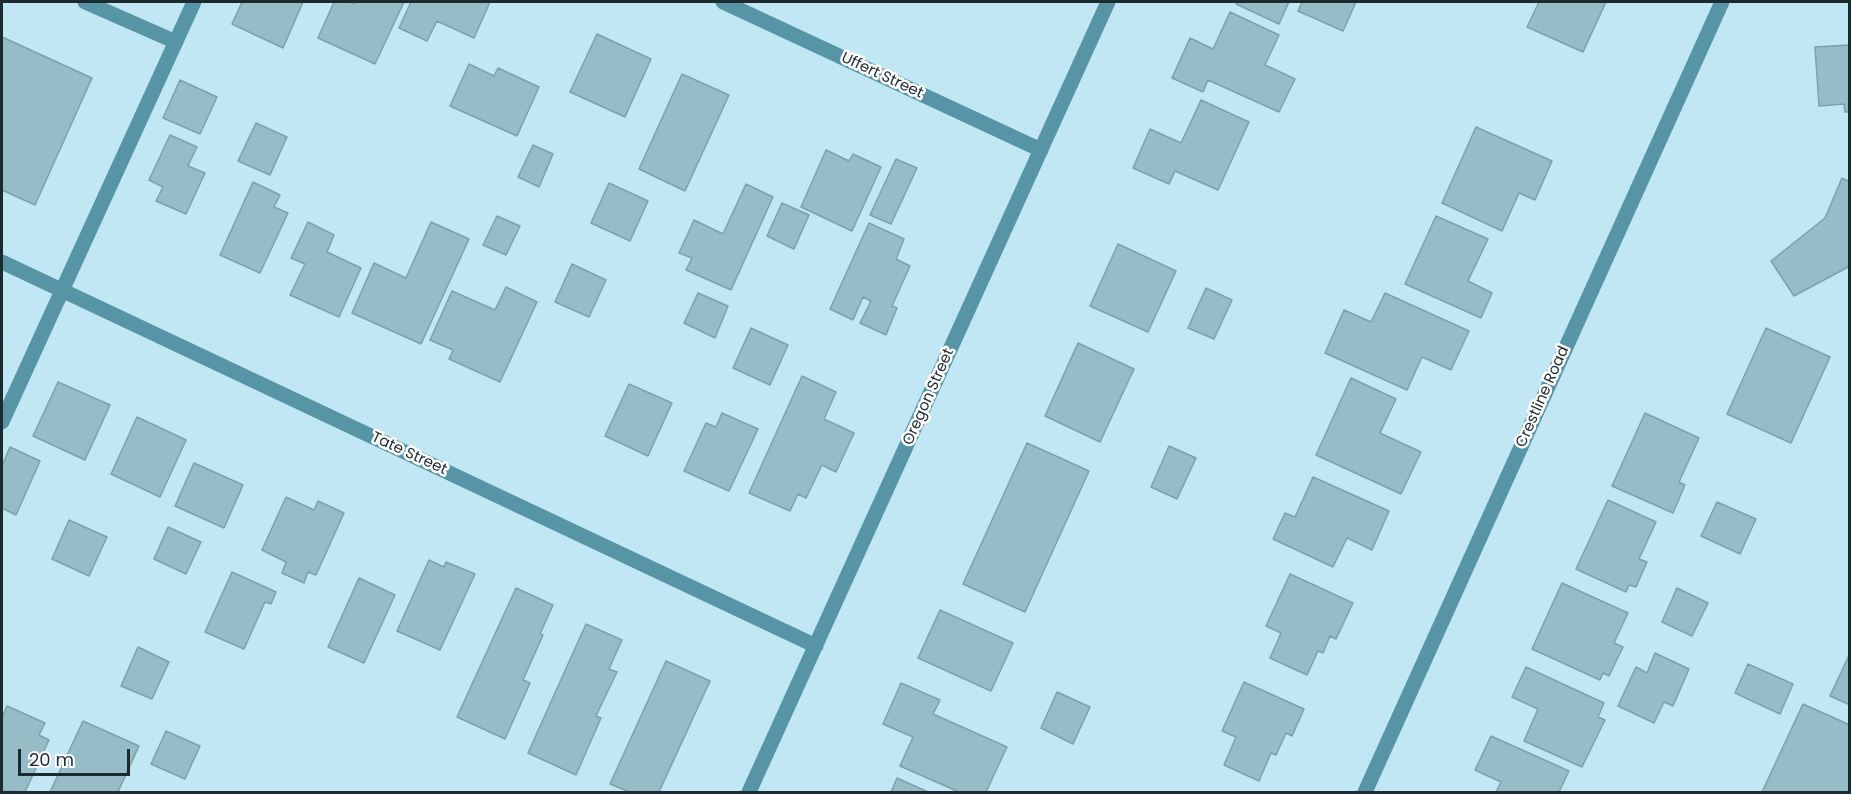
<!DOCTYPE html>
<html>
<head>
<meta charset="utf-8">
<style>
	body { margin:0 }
	#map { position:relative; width:1851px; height:794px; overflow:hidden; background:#c0e7f3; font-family:Poppins,sans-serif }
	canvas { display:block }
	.frame { position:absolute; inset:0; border:3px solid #1b2b2f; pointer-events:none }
	.scale { position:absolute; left:18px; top:749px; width:112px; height:27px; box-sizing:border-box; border:3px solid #1b2b2f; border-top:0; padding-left:8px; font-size:18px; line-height:21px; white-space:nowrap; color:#1b2b2f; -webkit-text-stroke:4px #fff; paint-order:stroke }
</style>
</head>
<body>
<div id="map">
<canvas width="1851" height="794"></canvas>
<div class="frame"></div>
<div class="scale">20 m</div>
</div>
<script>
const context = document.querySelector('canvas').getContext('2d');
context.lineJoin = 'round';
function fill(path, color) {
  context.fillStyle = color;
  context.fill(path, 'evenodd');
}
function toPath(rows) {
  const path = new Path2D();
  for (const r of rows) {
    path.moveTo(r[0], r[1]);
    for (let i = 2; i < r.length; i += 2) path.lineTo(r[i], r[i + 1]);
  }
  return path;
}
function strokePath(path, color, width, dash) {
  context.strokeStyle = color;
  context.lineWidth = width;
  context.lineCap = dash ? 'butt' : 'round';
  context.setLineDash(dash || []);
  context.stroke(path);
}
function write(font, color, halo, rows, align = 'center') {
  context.font = font + ' Poppins,sans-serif';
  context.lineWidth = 5;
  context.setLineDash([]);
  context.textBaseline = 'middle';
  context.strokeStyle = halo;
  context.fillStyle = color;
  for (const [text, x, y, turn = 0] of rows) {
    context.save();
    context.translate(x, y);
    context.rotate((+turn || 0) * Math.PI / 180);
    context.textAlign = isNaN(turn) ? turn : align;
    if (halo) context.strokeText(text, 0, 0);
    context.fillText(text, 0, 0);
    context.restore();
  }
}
const building = toPath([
	[242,2,303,2,283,48,232,24,242,2],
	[334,2,350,2,354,4,355,2,404,2,375,64,318,38,334,2],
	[411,2,490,2,474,38,437,21,427,41,399,28,411,2],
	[1237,2,1289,2,1279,24,1236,4,1237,2],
	[1302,2,1356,2,1343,31,1298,11,1302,2],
	[1539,2,1606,2,1583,52,1527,27,1539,2],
	[1230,12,1279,35,1265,65,1295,79,1279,112,1208,80,1203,92,1172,78,1190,38,1213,49,1230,12],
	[597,34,651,59,625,117,570,92,597,34],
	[2,37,92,78,35,205,2,190,2,37],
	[1850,45,1850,112,1845,112,1844,104,1819,106,1815,47,1850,45],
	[469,64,494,76,498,68,539,87,517,136,450,106,469,64],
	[682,74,729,95,685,191,639,169,682,74],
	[180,80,217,97,200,134,163,118,180,80],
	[1201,100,1249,122,1218,190,1175,171,1169,184,1133,168,1150,129,1181,143,1201,100],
	[256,123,287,137,270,175,238,161,256,123],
	[1476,127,1552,161,1535,200,1519,193,1502,231,1442,203,1476,127],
	[170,135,197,147,188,166,205,173,186,214,156,201,163,187,149,180,170,135],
	[533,145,553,154,539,187,518,177,533,145],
	[826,150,849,161,853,154,881,167,852,231,801,207,826,150],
	[896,159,917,168,891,224,870,215,896,159],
	[1842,178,1850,182,1850,266,1794,296,1771,261,1825,218,1842,178],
	[253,182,280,195,274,207,288,213,260,273,220,255,253,182],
	[609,183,648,201,630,241,591,223,609,183],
	[746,184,773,197,731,290,686,270,692,258,679,253,694,220,723,234,746,184],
	[782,203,809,215,794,249,767,236,782,203],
	[497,216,520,226,506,255,483,245,497,216],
	[1436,216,1488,239,1468,281,1492,293,1481,318,1405,284,1436,216],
	[308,222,334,235,327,252,361,268,339,317,290,295,305,264,291,258,308,222],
	[431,222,469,239,421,344,352,313,374,263,406,278,431,222],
	[869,223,904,239,896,259,910,266,892,306,897,308,886,335,860,323,871,301,863,297,853,320,830,309,869,223],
	[1118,244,1176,271,1148,332,1090,306,1118,244],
	[572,264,606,280,589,317,555,302,572,264],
	[506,287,537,302,500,382,449,359,453,350,430,340,452,291,495,310,506,287],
	[1206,288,1232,300,1214,339,1188,328,1206,288],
	[698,293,728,306,715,338,684,323,698,293],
	[1385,293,1469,331,1451,370,1422,357,1407,390,1325,353,1344,310,1371,322,1385,293],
	[751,328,788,345,770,385,733,368,751,328],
	[1766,328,1830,357,1791,443,1727,414,1766,328],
	[1078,343,1134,369,1100,442,1045,416,1078,343],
	[802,376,836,392,824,419,854,433,836,472,822,465,806,498,798,494,790,511,749,493,802,376],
	[1351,378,1396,399,1380,433,1421,452,1401,494,1316,455,1351,378],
	[58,382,110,405,85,460,33,436,58,382],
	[629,384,672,403,648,456,605,436,629,384],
	[722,413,758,429,729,491,684,471,706,423,716,427,722,413],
	[1645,413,1699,438,1679,482,1685,485,1673,513,1612,486,1645,413],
	[137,417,186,440,160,497,111,474,137,417],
	[1027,443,1089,471,1025,612,963,584,1027,443],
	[1169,446,1196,458,1177,499,1151,487,1169,446],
	[10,447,40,461,16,515,2,508,2,466,10,447],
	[194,463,243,485,224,528,175,506,194,463],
	[1313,477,1389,511,1372,550,1347,538,1333,567,1273,539,1285,513,1295,517,1313,477],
	[286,497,314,510,318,501,344,513,316,575,308,572,304,583,282,573,286,562,262,550,286,497],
	[1608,500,1656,522,1639,559,1647,562,1636,587,1629,585,1626,592,1576,569,1608,500],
	[1717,502,1756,519,1740,554,1701,536,1717,502],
	[69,520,107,537,89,576,52,559,69,520],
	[168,527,201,542,186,574,154,559,168,527],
	[429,560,444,567,446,562,475,574,440,650,397,631,429,560],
	[232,572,276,592,271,604,265,602,244,649,205,632,232,572],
	[1290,574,1353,603,1336,639,1330,636,1323,653,1318,651,1307,675,1270,658,1281,633,1266,626,1290,574],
	[359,578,395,595,364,663,328,647,359,578],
	[1562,583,1628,613,1614,643,1623,647,1609,676,1603,673,1600,680,1532,649,1562,583],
	[516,588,553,605,540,634,543,635,523,680,530,683,505,739,457,717,516,588],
	[1677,588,1708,603,1692,636,1662,622,1677,588],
	[940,610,1013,643,991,691,918,658,940,610],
	[586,624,622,640,609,669,617,672,596,716,601,718,576,775,528,753,586,624],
	[138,647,169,662,152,699,121,686,138,647],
	[1655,653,1689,669,1673,706,1664,702,1654,723,1618,706,1636,667,1647,673,1655,653],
	[1850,653,1850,705,1830,696,1850,653],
	[666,661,710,681,659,792,630,792,610,784,666,661],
	[1748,664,1793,684,1780,714,1735,693,1748,664],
	[1526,667,1604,703,1598,717,1605,720,1582,767,1524,741,1538,709,1512,697,1526,667],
	[1244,682,1304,709,1292,736,1286,733,1276,755,1271,753,1259,781,1224,765,1236,737,1222,731,1244,682],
	[901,683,940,700,933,714,1007,747,986,792,959,792,900,766,913,737,883,724,901,683],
	[1057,692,1090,707,1073,744,1041,728,1057,692],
	[1803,704,1850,725,1850,792,1762,792,1803,704],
	[7,706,45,723,39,735,49,740,25,792,2,791,2,718,7,706],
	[83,721,139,746,118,792,50,792,83,721],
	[166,731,200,746,185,779,151,764,166,731],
	[1491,736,1569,771,1559,792,1496,792,1501,782,1475,770,1491,736],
	[897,778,928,792,891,792,897,778]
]);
fill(building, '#96bcc7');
strokePath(building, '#7ba1ac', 1.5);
strokePath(toPath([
	[85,2,176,42],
	[723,2,1041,150],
	[2,262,816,646],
	[2,422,194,2],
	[749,792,1108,2],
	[1365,792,1722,2]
]), '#5795a6', 15);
write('15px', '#1b2b2f', '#fff', [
	["Uffert Street",882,76,25],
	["Oregon Street",929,397,-66],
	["Crestline Road",1543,397,-66],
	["Tate Street",409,454,25]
]);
</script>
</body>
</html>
